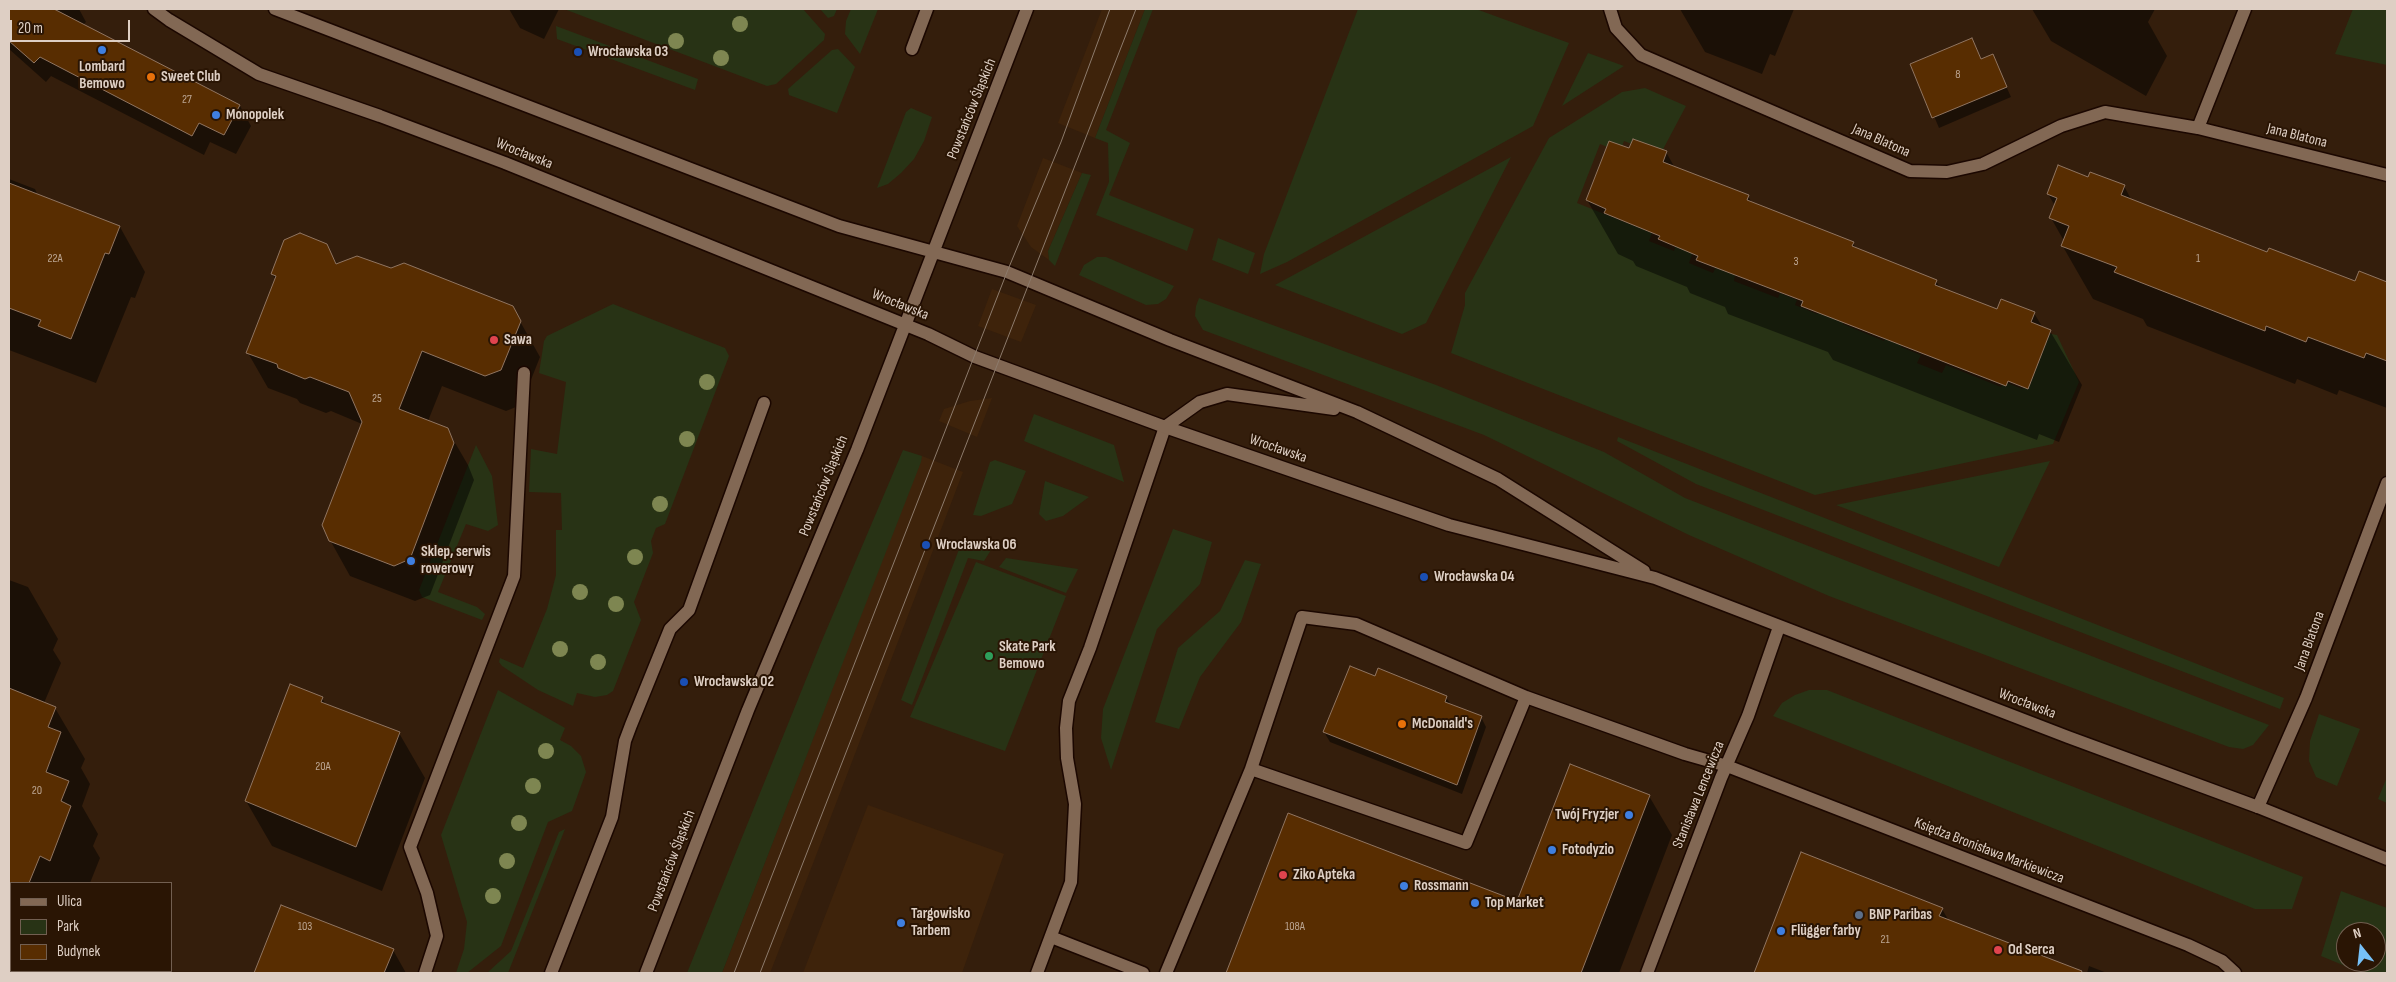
<!DOCTYPE html>
<html>
<head>
<meta charset="utf-8">
<style>
	body { margin:0 }
	#map { position:relative; width:2396px; height:982px; overflow:hidden; background:#341e0c; font-family:"Sofia Sans Condensed",sans-serif }
	canvas { display:block }
	.frame { position:absolute; inset:0; border:10px solid #decfc4; pointer-events:none }
	.legend { position:absolute; left:10px; top:882px; width:162px; height:90px; box-sizing:border-box; background:#2a1504; border:1px solid #725f51; margin:0; padding:6px 9px; list-style:none; font-size:15px; color:#decfc4 }
	.legend li { display:flex; align-items:center; gap:10px; height:25px }
	.legend b { width:25px; border:1px solid #725f51 }
	.north { position:absolute; left:2336px; top:922px; width:50px; height:50px; box-sizing:border-box; background:#2a1504; border:1px solid #725f51; border-radius:50%; rotate:344deg; font-size:14px; font-weight:700; line-height:20px; text-align:center; color:#decfc4 }
	.north::after { content:''; display:block; margin:auto; width:18px; height:22px; background:#76c0f7; clip-path:polygon(50% 0,100% 100%,50% 72%,0 100%) }
	.scale { position:absolute; left:10px; top:20px; width:120px; height:22px; box-sizing:border-box; border:2px solid #decfc4; border-top:0; padding-left:6px; font-size:15px; line-height:18px; white-space:nowrap; color:#decfc4; -webkit-text-stroke:4px #2a1504; paint-order:stroke }
</style>
</head>
<body>
<div id="map">
<canvas width="2396" height="982"></canvas>
<div class="frame"></div>
<ul class="legend">
<li><b style="height:6px;background:#826854"></b>Ulica</li>
<li><b style="height:14px;background:#283315"></b>Park</li>
<li><b style="height:14px;background:#582d01"></b>Budynek</li>
</ul>
<div class="north">N</div>
<div class="scale">20 m</div>
</div>
<script>
const context = document.querySelector('canvas').getContext('2d');
context.lineJoin = 'round';
function fill(path, color) {
  context.fillStyle = color;
  context.fill(path, 'evenodd');
}
function toPath(rows) {
  const path = new Path2D();
  for (const r of rows) {
    path.moveTo(r[0], r[1]);
    for (let i = 2; i < r.length; i += 2) path.lineTo(r[i], r[i + 1]);
  }
  return path;
}
function strokePath(path, color, width, dash) {
  context.strokeStyle = color;
  context.lineWidth = width;
  context.lineCap = dash ? 'butt' : 'round';
  context.setLineDash(dash || []);
  context.stroke(path);
}
function write(font, color, halo, rows, align = 'center') {
  context.font = font + ' "Sofia Sans Condensed",sans-serif';
  context.lineWidth = 4;
  context.setLineDash([]);
  context.textBaseline = 'middle';
  context.strokeStyle = halo;
  context.fillStyle = color;
  for (const [text, x, y, turn = 0] of rows) {
    context.save();
    context.translate(x, y);
    context.rotate((+turn || 0) * Math.PI / 180);
    context.textAlign = isNaN(turn) ? turn : align;
    if (halo) context.strokeText(text, 0, 0);
    context.fillText(text, 0, 0);
    context.restore();
  }
}
fill(toPath([
	[1102,9,1145,9,1095,138,1058,123],
	[1043,158,1082,173,1048,251,1049,260,1031,247,1017,226],
	[992,289,1036,305,1021,342,978,326],
	[992,398,977,437,939,421,944,409,970,401],
	[922,456,963,472,812,866,770,973,722,973],
	[868,805,1004,854,962,973,803,973]
]), '#3e230b');
fill(toPath([
	[564,9,803,9,825,34,824,40,776,84,767,86],
	[820,9,837,9,834,16,828,18],
	[851,9,878,9,860,54,845,34,846,21],
	[1145,9,1153,9,1106,130,1130,143,1109,195,1194,229,1187,251,1096,215,1109,182,1108,143,1095,138],
	[1358,9,1476,9,1569,43,1533,126,1287,262,1260,274,1264,254],
	[2353,9,2387,9,2387,65,2335,54],
	[556,26,698,79,695,90,557,39],
	[838,49,855,67,837,113,789,95,788,89,832,50],
	[1588,53,1624,66,1562,106],
	[1645,88,1686,106,1660,155,1624,141,1620,152,1600,144,1577,203,1652,233,1649,241,1674,251,1677,242,1694,249,1689,263,1713,273,1716,267,1735,275,1734,281,1778,298,1780,293,1797,300,1795,305,1817,314,1820,309,1844,318,1843,324,1884,341,1886,335,1903,342,1901,347,1921,355,1917,363,1942,373,1946,365,2001,387,2004,382,2023,389,2046,333,2057,335,2079,382,2053,444,1815,495,1451,353,1465,305,1465,293,1549,138,1622,92],
	[911,108,932,117,924,141,914,159,901,173,888,184,877,188,906,112],
	[1511,157,1426,323,1402,334,1275,285],
	[1082,173,1091,175,1055,266,1049,260,1048,251],
	[1218,238,1255,253,1248,274,1212,260],
	[1097,257,1106,257,1174,286,1166,299,1158,304,1146,305,1079,275,1084,265],
	[1199,298,1436,385,1604,452,1685,498,2269,725,2253,745,2243,749,2229,747,1829,596,1689,535,1484,435,1203,330,1195,316,1196,306],
	[613,304,725,348,729,356,665,524,656,528,651,541,653,553,634,602,641,620,613,691,607,695,595,697,577,693,573,706,538,690,502,666,499,662,500,658,523,668,547,609,556,575,556,530,562,530,561,493,529,492,531,449,557,454,566,382,539,373,544,341,547,336],
	[1034,414,1114,445,1124,482,1024,441],
	[1618,437,2284,698,2280,709,1696,484,1617,441],
	[476,445,492,476,498,525,488,531,466,524,438,592,477,607,485,614,482,620,422,597,419,590],
	[903,450,922,456,921,462,722,973,687,973,820,645],
	[995,460,1026,471,1012,504,981,516,973,515,990,462],
	[2050,461,1999,567,1836,505],
	[1045,481,1089,497,1063,516,1046,521,1039,514],
	[1173,529,1212,542,1200,584,1157,629,1111,770,1101,738,1103,709],
	[963,539,991,550,984,561,968,558,912,705,901,700],
	[1006,558,1078,569,1066,593,999,567],
	[1245,560,1261,564,1241,622,1200,677,1179,729,1155,722,1178,648,1220,611],
	[976,562,1066,596,1005,751,910,717],
	[498,690,565,728,560,740,571,746,581,756,586,772,572,811,548,822,501,946,467,973,456,973,464,949,467,922,441,835],
	[1809,690,1827,690,2303,877,2292,909,2255,909,1773,716,1782,703,1795,695],
	[2319,714,2360,729,2337,786,2316,777,2309,761,2310,741],
	[2387,777,2387,803,2378,799],
	[565,829,508,973,487,973,511,951,559,832],
	[2341,891,2387,908,2387,973,2362,973,2321,956],
	[2346,932,2376,932,2376,962,2346,962]
]), '#283315');
fill(toPath([
	[9,9,79,9,86,22,83,25,240,106,251,126,236,154,210,142,204,155,51,76,46,82,9,49],
	[509,9,559,9,544,39,520,28],
	[1680,9,1794,9,1775,56,1770,54,1762,74,1705,52],
	[2032,9,2155,9,2148,22,2167,56,2146,96,2051,41],
	[1972,40,1982,60,1992,55,2011,97,1939,128,1912,64],
	[1629,150,1666,152,1675,168,1748,196,1752,203,1853,243,1857,250,1936,281,1941,289,1997,311,2034,313,2043,328,2050,331,2082,385,2059,442,2039,434,2037,440,1833,360,1828,352,1728,314,1725,307,1690,293,1687,287,1636,266,1633,261,1618,254,1587,200],
	[2089,178,2124,186,2132,201,2268,253,2356,282,2359,272,2387,283,2387,408,2339,390,2337,395,2297,379,2295,384,2147,326,2143,319,2093,299,2062,245,2064,241,2051,218,2055,206,2048,194],
	[9,179,35,189,38,196,120,227,145,272,135,298,131,297,96,383,9,350],
	[326,245,337,264,512,307,540,357,521,405,506,411,442,386,428,421,447,429,468,465,474,480,430,595,415,601,350,576,330,540,362,424,331,411,326,413,300,403,297,399,268,388,248,353,276,280,272,274],
	[9,580,28,587,58,639,53,650,61,663,44,703,55,708,85,759,81,768,90,784,82,806,98,834,93,846,100,858,90,883,11,883,11,908,9,904],
	[1376,677,1446,697,1451,705,1481,717,1486,727,1462,794,1330,742,1324,732],
	[322,698,326,705,399,733,425,778,382,891,272,846,246,801],
	[1649,796,1672,835,1619,973,1228,973,1289,814,1518,902],
	[1802,854,1942,909,1949,921,2084,973,1755,973],
	[281,906,393,950,406,973,256,973],
	[2089,966,2107,973,2087,973]
]), '#0007');
const building = toPath([
	[9,9,54,9,240,105,224,135,199,123,192,136,40,57,34,63,9,41,9,9],
	[1972,38,1981,59,1993,54,2007,87,1932,118,1910,64,1972,38],
	[1633,139,1667,151,1663,162,1749,195,1747,200,1854,242,1852,246,1937,280,1935,285,1997,309,2001,299,2035,312,2031,322,2051,330,2028,389,2008,381,2006,386,1801,306,1803,301,1696,260,1698,256,1658,239,1660,236,1604,213,1606,209,1586,200,1609,141,1629,148,1633,139],
	[2058,165,2088,177,2090,172,2125,185,2121,195,2267,252,2269,248,2355,281,2359,271,2387,282,2387,361,2366,353,2364,358,2308,337,2306,342,2266,326,2265,331,2114,272,2117,267,2061,246,2069,226,2049,218,2057,198,2047,194,2058,165],
	[9,183,120,226,109,254,105,253,71,339,38,326,41,320,9,308,9,183],
	[300,233,327,244,336,264,357,256,391,268,404,263,513,306,521,321,501,370,485,376,422,351,399,409,448,428,454,443,410,559,394,566,329,541,322,525,362,422,349,392,310,377,305,379,278,368,277,364,246,353,276,276,271,274,284,240,300,233],
	[1350,666,1375,676,1378,668,1447,696,1445,702,1482,716,1457,785,1323,732,1350,666],
	[290,684,323,697,321,702,400,732,356,847,245,801,290,684],
	[9,688,56,707,48,727,61,732,46,772,69,781,61,801,71,806,50,861,40,856,29,883,11,883,11,930,9,929,9,688],
	[1570,764,1650,795,1581,973,1226,973,1288,813,1517,901,1570,764],
	[1801,852,1943,908,1939,916,2082,971,2081,973,1754,973,1801,852],
	[281,905,394,949,384,973,254,973,281,905]
]);
fill(building, '#582d01');
strokePath(building, '#907561', 1);
const lane = toPath([
	[912,49,927,9],
	[1526,697,1466,843,1251,769,1302,617,1356,624,1526,697,1685,754,1727,766],
	[1051,937,1143,973],
	[425,973,437,936,427,893,410,847,514,576,524,373],
	[551,973,612,817,625,741,631,725,670,629,689,610,764,403],
	[1166,973,1251,769]
]);
const street = toPath([
	[1610,9,1616,28,1641,55,1910,171,1947,172,1983,164,2061,126,2105,112,2198,128],
	[2245,9,2198,128,2387,175],
	[1727,766,2188,945,2222,961,2235,973],
	[2258,807,2306,698,2387,483],
	[1037,973,1071,882,1075,804,1067,758,1066,728,1069,701,1090,648,1165,427],
	[1647,973,1721,778,1748,716,1779,627]
]);
const secondary = toPath([
	[154,9,169,20,259,74,380,116,505,163,928,334,975,357,1165,427,1449,525,1655,578,2068,737,2258,807,2387,859],
	[275,9,839,226,1007,272,1170,340,1357,412,1498,479,1644,571],
	[1165,427,1200,402,1227,394,1334,409],
	[646,973,748,710,857,450,1027,9]
]);
strokePath(lane, '#1b0700', 15);
strokePath(street, '#1b0700', 15);
strokePath(secondary, '#1b0700', 15);
strokePath(lane, '#826854', 12);
strokePath(street, '#826854', 12);
strokePath(secondary, '#826854', 12);
strokePath(toPath([
	[734,973,1007,272,1061,142,1110,9],
	[760,973,1136,9]
]), '#8d7b6c', 1);
context.fillStyle = '#7e8651';
for (const [x, y] of [
	[740,24],
	[676,41],
	[721,58],
	[707,382],
	[687,439],
	[660,504],
	[635,557],
	[580,592],
	[616,604],
	[560,649],
	[598,662],
	[546,751],
	[533,786],
	[519,823],
	[507,861],
	[493,896]
]) {
  context.beginPath();
  context.arc(x, y, 8, 0, 2 * Math.PI);
  context.fill();
}
for (const [x, y, r, color] of [
	[102,50,5,"#3f7fe0"],
	[578,52,5,"#1a4fb4"],
	[151,77,5,"#e8710a"],
	[216,115,5,"#3f7fe0"],
	[494,340,5,"#e0444e"],
	[926,545,5,"#1a4fb4"],
	[411,561,5,"#3f7fe0"],
	[1424,577,5,"#1a4fb4"],
	[989,656,5,"#2e9e5b"],
	[684,682,5,"#1a4fb4"],
	[1402,724,5,"#e8710a"],
	[1629,815,5,"#3f7fe0"],
	[1552,850,5,"#3f7fe0"],
	[1283,875,5,"#e0444e"],
	[1404,886,5,"#3f7fe0"],
	[1475,903,5,"#3f7fe0"],
	[1859,915,5,"#5c6f8a"],
	[901,923,5,"#3f7fe0"],
	[1781,931,5,"#3f7fe0"],
	[1998,950,5,"#e0444e"]
]) {
  const dot = new Path2D();
  dot.arc(x, y, r, 0, 2 * Math.PI);
  context.fillStyle = color;
  context.fill(dot);
  strokePath(dot, '#2a1504', 2);
}
write('12px', '#bca693', null, [
	["8",1958,75],
	["27",187,100],
	["22A",55,259],
	["1",2198,259],
	["3",1796,262],
	["25",377,399],
	["20A",323,767],
	["20",37,791],
	["103",305,927],
	["108A",1295,927],
	["21",1885,940]
]);
write('bold 15px', '#decfc4', '#2a1504', [
	["Wrocławska 03",588,52],
	["Lombard",102,67,"center"],
	["Bemowo",102,84,"center"],
	["Sweet Club",161,77],
	["Monopolek",226,115],
	["Sawa",504,340],
	["Wrocławska 06",936,545],
	["Sklep, serwis",421,552],
	["rowerowy",421,569],
	["Wrocławska 04",1434,577],
	["Skate Park",999,647],
	["Bemowo",999,664],
	["Wrocławska 02",694,682],
	["McDonald's",1412,724],
	["Twój Fryzjer",1619,815,"right"],
	["Fotodyzio",1562,850],
	["Ziko Apteka",1293,875],
	["Rossmann",1414,886],
	["Top Market",1485,903],
	["Targowisko",911,914],
	["Tarbem",911,931],
	["BNP Paribas",1869,915],
	["Flügger farby",1791,931],
	["Od Serca",2008,950]
], 'left');
write('15px', '#decfc4', '#2a1504', [
	["Powstańców Śląskich",972,109,-68],
	["Jana Blatona",2297,136,14],
	["Jana Blatona",1881,141,24],
	["Wrocławska",524,154,22],
	["Wrocławska",900,305,22],
	["Wrocławska",1278,449,19],
	["Powstańców Śląskich",824,486,-68],
	["Jana Blatona",2310,641,-70],
	["Wrocławska",2027,704,21],
	["Stanisława Lencewicza",1699,795,-68],
	["Księdza Bronisława Markiewicza",1989,851,21],
	["Powstańców Śląskich",672,861,-69]
]);
</script>
</body>
</html>
